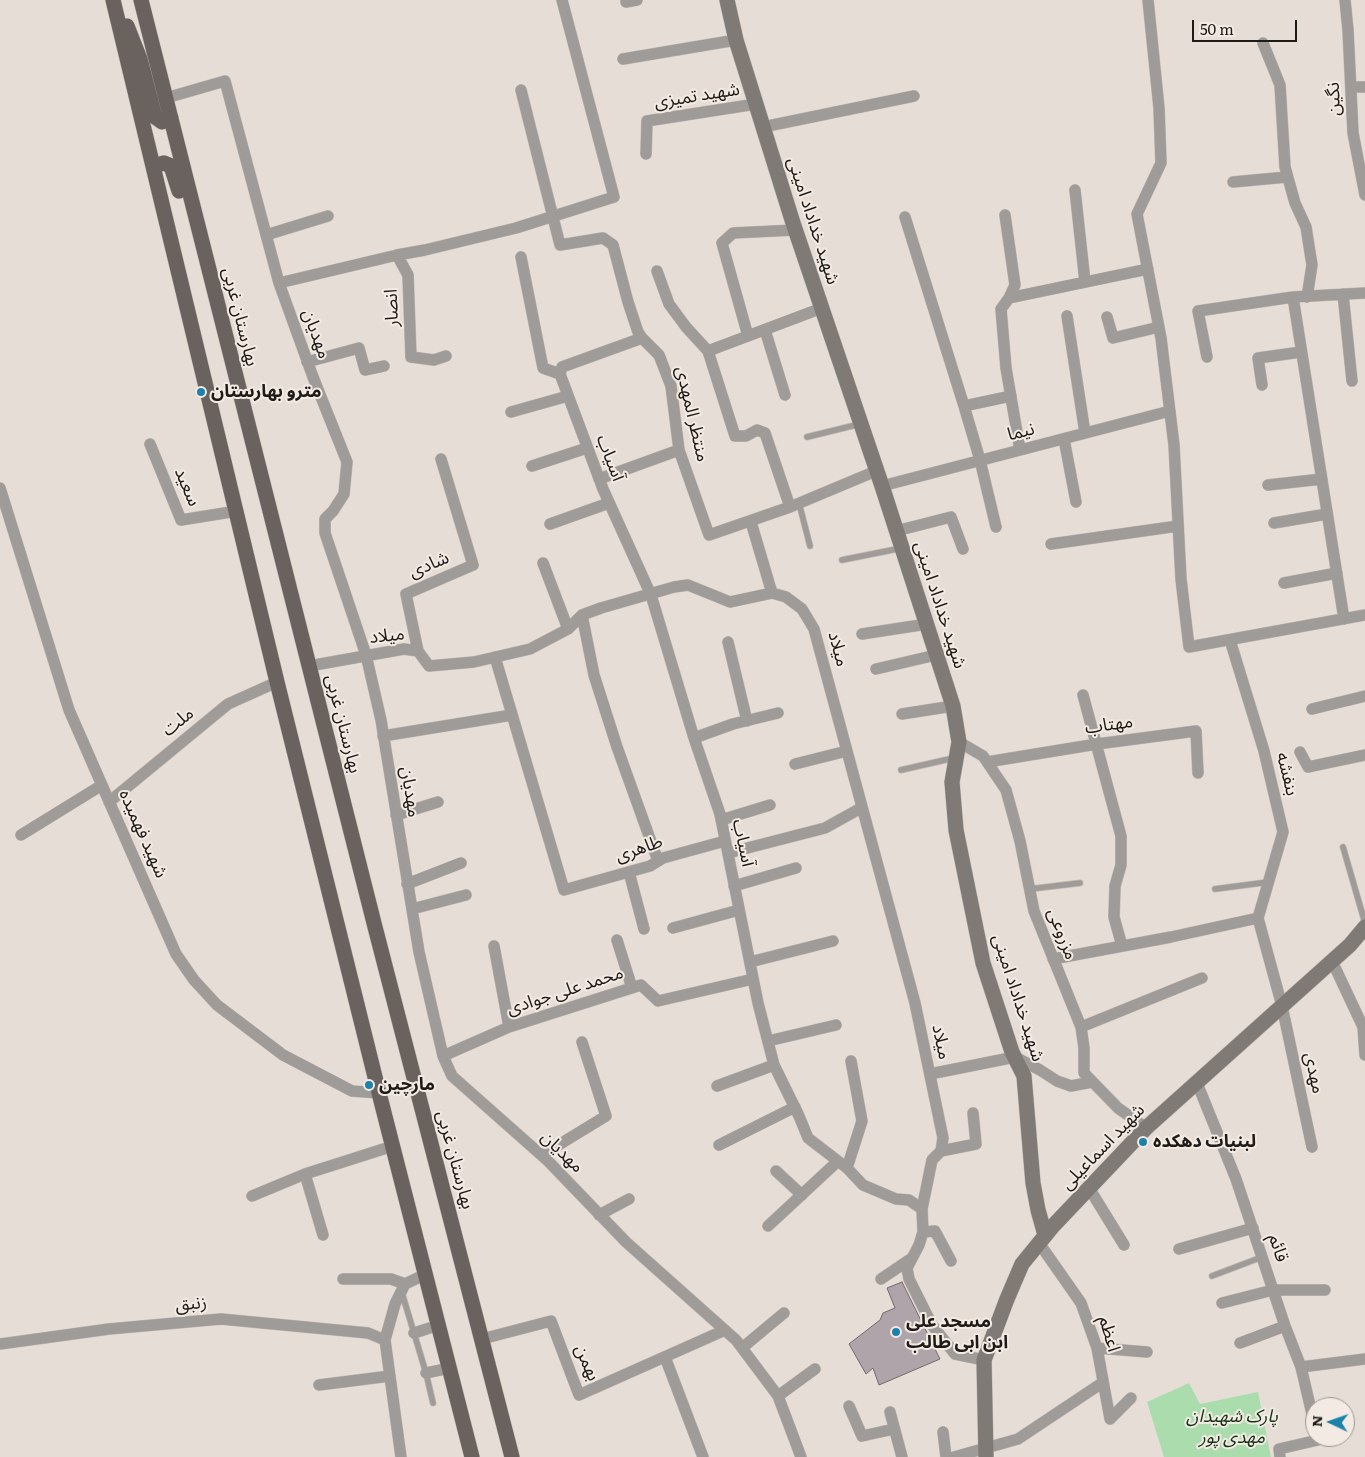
<!DOCTYPE html>
<html>
<head>
<meta charset="utf-8">
<style>
	body { margin:0 }
	#map { position:relative; width:1365px; height:1457px; overflow:hidden; background:#e6ded6; font-family:Literata,serif }
	canvas { display:block }
	.north { position:absolute; left:1305px; top:1397px; width:50px; height:50px; box-sizing:border-box; background:#f3ebe3; border:1px solid #9d9792; border-radius:50%; rotate:273deg; font-size:14px; font-weight:700; line-height:20px; text-align:center; color:#1d1a18 }
	.north::after { content:''; display:block; margin:auto; width:18px; height:22px; background:#1c82ac; clip-path:polygon(50% 0,100% 100%,50% 72%,0 100%) }
	.scale { position:absolute; left:1192px; top:20px; width:105px; height:22px; box-sizing:border-box; border:2px solid #1d1a18; border-top:0; padding-left:6px; font-size:15px; line-height:18px; white-space:nowrap; color:#1d1a18; -webkit-text-stroke:4px #f3ebe3; paint-order:stroke }
</style>
</head>
<body>
<div id="map">
<canvas width="1365" height="1457"></canvas>
<div class="north">N</div>
<div class="scale">50 m</div>
</div>
<script>
const context = document.querySelector('canvas').getContext('2d');
context.lineJoin = 'round';
function fill(path, color) {
  context.fillStyle = color;
  context.fill(path, 'evenodd');
}
function toPath(rows) {
  const path = new Path2D();
  for (const r of rows) {
    path.moveTo(r[0], r[1]);
    for (let i = 2; i < r.length; i += 2) path.lineTo(r[i], r[i + 1]);
  }
  return path;
}
function strokePath(path, color, width, dash) {
  context.strokeStyle = color;
  context.lineWidth = width;
  context.lineCap = dash ? 'butt' : 'round';
  context.setLineDash(dash || []);
  context.stroke(path);
}
function write(font, color, halo, rows, align = 'center') {
  context.font = font + ' Literata,"Noto Sans Arabic",serif';
  context.lineWidth = 4;
  context.setLineDash([]);
  context.textBaseline = 'middle';
  context.strokeStyle = halo;
  context.fillStyle = color;
  for (const [text, x, y, turn = 0] of rows) {
    context.save();
    context.translate(x, y);
    context.rotate((+turn || 0) * Math.PI / 180);
    context.textAlign = isNaN(turn) ? turn : align;
    if (halo) context.strokeText(text, 0, 0);
    context.fillText(text, 0, 0);
    context.restore();
  }
}
fill(toPath([
	[1189,1383,1200,1404,1258,1392,1271,1457,1164,1457,1147,1402]
]), '#aadcae');
const building = toPath([
	[902,1282,940,1359,879,1385,873,1368,866,1374,849,1344,880,1320,883,1313,895,1308,887,1288,902,1282]
]);
fill(building, '#aea4a9');
strokePath(building, '#736a6f', 1);
const lane = toPath([
	[807,437,860,424],
	[799,503,810,546],
	[842,560,902,548],
	[901,770,954,758],
	[1343,847,1365,923],
	[1030,889,1080,883],
	[1215,889,1269,882],
	[1212,1276,1262,1257],
	[402,1293,426,1373,433,1403]
]);
const street = toPath([
	[1148,0,1159,108,1161,163,1137,214,1161,338,1174,445,1181,579,1189,647,1365,615],
	[1345,0,1348,30,1353,133,1365,195],
	[626,2,637,0],
	[1263,43,1280,85,1285,167,1295,203,1306,227,1312,265,1307,297],
	[623,59,736,40],
	[1351,87,1365,87],
	[521,90,560,245,603,238,613,245,628,302,638,332,642,338,659,355,671,386,679,450,709,535,790,507,876,471],
	[166,98,225,81,279,283,313,377,347,462,344,494,333,511,325,519,325,533,366,655,381,720,419,952,443,1056,452,1076,548,1161,626,1242,736,1340,778,1396,801,1457],
	[763,127,914,96],
	[646,154,647,121,756,104],
	[1233,182,1287,177],
	[1075,190,1085,282],
	[1005,215,1015,285,1009,298,1001,309,1006,368,1020,450],
	[905,217,964,406,980,460,996,527],
	[266,235,328,216],
	[397,255,425,250,516,228,614,197,562,0],
	[521,257,543,368,560,374],
	[657,271,669,304,686,327,708,351,735,436,746,436,757,430,765,433,790,507],
	[279,283,397,255,408,275,411,357,434,360,446,356],
	[1343,294,1352,381],
	[1293,297,1344,619],
	[1009,298,1148,269],
	[1067,316,1085,433],
	[1107,317,1113,338,1159,327],
	[765,330,785,395],
	[748,336,722,243,733,233,795,230],
	[708,351,822,308],
	[1207,357,1198,311,1293,297,1365,293],
	[307,362,359,348,365,370,384,366],
	[560,374,603,489,651,595,694,738,720,814,758,1003,774,1065,799,1116,808,1138,847,1168,863,1185,896,1199,909,1200,922,1209,923,1232,919,1245,907,1268,909,1279,932,1325,955,1354,984,1360],
	[560,374,562,367,642,338],
	[1262,385,1258,358,1301,352],
	[964,406,1011,396],
	[511,412,568,396],
	[1064,439,1076,502],
	[150,444,181,520,237,511],
	[532,466,587,448],
	[599,479,679,450],
	[1268,485,1322,479],
	[882,486,1170,411],
	[0,488,69,710,176,954,194,980,217,1005,283,1055,352,1091,379,1093],
	[751,522,772,593],
	[1274,523,1327,514],
	[550,524,609,503],
	[896,531,951,517,963,549],
	[1051,544,1178,526],
	[543,563,568,629],
	[1284,583,1337,573],
	[582,615,594,675,617,747,658,861],
	[862,634,927,624],
	[1230,640,1264,751,1283,832,1258,918],
	[728,642,747,721],
	[418,651,406,594,473,565,441,459],
	[495,657,564,890,650,866,663,858,725,841],
	[309,666,404,649,418,651,429,666,474,662,530,649,568,629,582,615,601,608,674,587,688,585,730,602,772,593,786,597,802,609,814,629,915,1003,943,1138,941,1151,932,1160,922,1209],
	[876,669,936,655],
	[1083,695,1121,836,1121,865,1115,886,1114,917,1122,946],
	[1312,709,1365,696],
	[902,714,953,706],
	[383,736,512,715],
	[694,738,733,724,778,713],
	[959,742,983,756,1006,790,1020,841,1034,911,1081,1027,1084,1048,1084,1073,1118,1108,1146,1128],
	[1300,752,1308,767,1365,755],
	[987,762,1097,744,1196,731,1198,773],
	[795,764,847,751],
	[109,802,228,704,277,682],
	[396,815,438,802],
	[721,820,770,805],
	[21,835,102,785],
	[728,853,825,828,861,808],
	[629,872,644,929],
	[407,884,461,863],
	[734,886,796,868],
	[412,909,466,895],
	[1258,918,1282,1006,1312,1147],
	[673,928,739,910],
	[617,940,632,988],
	[494,946,509,1027],
	[1053,959,1171,937,1258,918],
	[1332,961,1363,1027,1365,1055],
	[750,962,833,941],
	[1081,1027,1202,978],
	[768,1041,836,1025],
	[443,1056,509,1027,641,985,658,1001,753,979],
	[930,1074,1015,1057,1040,1070,1057,1081,1071,1086,1092,1082],
	[1197,1083,1236,1179,1285,1326,1301,1367,1315,1427],
	[717,1086,774,1065],
	[719,1145,795,1107],
	[941,1151,976,1144,973,1113],
	[542,1155,606,1116,582,1042],
	[847,1168,862,1121,851,1061],
	[776,1171,802,1195],
	[305,1174,323,1235],
	[1089,1188,1124,1245],
	[252,1196,305,1174,393,1146],
	[599,1215,629,1199],
	[768,1226,838,1161],
	[923,1232,935,1231,951,1261],
	[1039,1243,1081,1303,1097,1348,1110,1419,1131,1398],
	[1179,1249,1253,1228],
	[343,1279,391,1279,405,1284],
	[881,1279,912,1258],
	[1222,1303,1273,1290,1325,1290],
	[414,1333,439,1325],
	[482,1339,551,1321,579,1395,725,1330],
	[1240,1343,1285,1326],
	[0,1344,109,1329,221,1319,368,1333,385,1340],
	[742,1348,784,1313],
	[1097,1348,1147,1352],
	[665,1357,703,1457],
	[1301,1367,1365,1359],
	[426,1373,450,1368],
	[319,1385,390,1376],
	[778,1396,815,1369],
	[849,1406,862,1436,894,1429],
	[890,1412,902,1457],
	[943,1432,946,1457],
	[401,1457,385,1340,395,1304,405,1284,426,1274],
	[954,1457,1018,1439,1102,1383],
	[1280,1457,1279,1449,1318,1440,1317,1437]
]);
const secondary = toPath([
	[727,0,736,40,793,223,882,486,953,706,959,742,952,782,956,830,983,963,1012,1052,1024,1076,1033,1183,1038,1210,1045,1235],
	[986,1457,984,1360,1007,1299,1022,1264,1053,1226,1146,1128,1350,945,1365,927]
]);
const primary = toPath([
	[113,0,277,682,379,1093,472,1457],
	[141,0,375,927,512,1457],
	[127,26,140,59,155,117,162,122,171,118],
	[153,166,164,163,171,166,179,191]
]);
strokePath(lane, '#c2bbb4', 7);
strokePath(street, '#c2bbb4', 12);
strokePath(secondary, '#c2bbb4', 16);
strokePath(primary, '#c2bbb4', 16);
strokePath(lane, '#9f9b99', 5.5);
strokePath(street, '#9f9b99', 11);
strokePath(secondary, '#807a77', 15);
strokePath(primary, '#6a625f', 15);
for (const [x, y, r, color] of [
	[201,392,5,"#1c82ac"],
	[369,1085,5,"#1c82ac"],
	[1143,1142,5,"#1c82ac"],
	[896,1332,5,"#1c82ac"]
]) {
  const dot = new Path2D();
  dot.arc(x, y, r, 0, 2 * Math.PI);
  context.fillStyle = color;
  context.fill(dot);
  strokePath(dot, '#f3ebe3', 2);
}
write('18px', '#1d1a18', '#f3ebe3', [
	["شهید تمیزی",697,96,-9],
	["نگین",1334,99,-92],
	["شهید خداداد امینی",813,221,72],
	["انصار",392,308,-92],
	["بهارستان غربی",240,317,76],
	["مهدیان",316,334,70],
	["منتظر المهدی",692,414,77],
	["نیما",1021,432,-14],
	["آسیاب",610,458,69],
	["سعید",187,487,67],
	["شادی",429,565,-23],
	["شهید خداداد امینی",940,605,72],
	["میلاد",387,636,-6],
	["میلاد",838,649,75],
	["ملت",178,722,-39],
	["بهارستان غربی",343,724,76],
	["مهتاب",1109,725,-8],
	["بنفشه",1287,774,76],
	["مهدیان",410,792,81],
	["شهید فهمیده",143,834,66],
	["آسیاب",743,843,78],
	["طاهری",639,849,-19],
	["مزروعی",1062,934,69],
	["محمد علی جوادی",565,991,-18],
	["شهید خداداد امینی",1018,998,72],
	["میلاد",941,1042,78],
	["مهدی",1314,1073,78],
	["شهید اسماعیلی",1103,1147,-46],
	["مهدیان",562,1152,44],
	["بهارستان غربی",455,1160,75],
	["قائم",1278,1248,72],
	["زنبق",191,1304,-5],
	["اعظم",1109,1334,74],
	["بهمن",587,1363,67]
]);
write('bold 18px', '#1d1a18', '#f3ebe3', [
	["مترو بهارستان",211,392],
	["مارچین",379,1085],
	["لبنیات دهکده",1153,1142],
	["مسجد علی",906,1322],
	["ابن ابی طالب",906,1343]
], 'left');
write('italic 18px', '#153519', '#f3ebe3', [
	["پارک شهیدان",1232,1417],
	["مهدی پور",1232,1438]
]);
</script>
</body>
</html>
